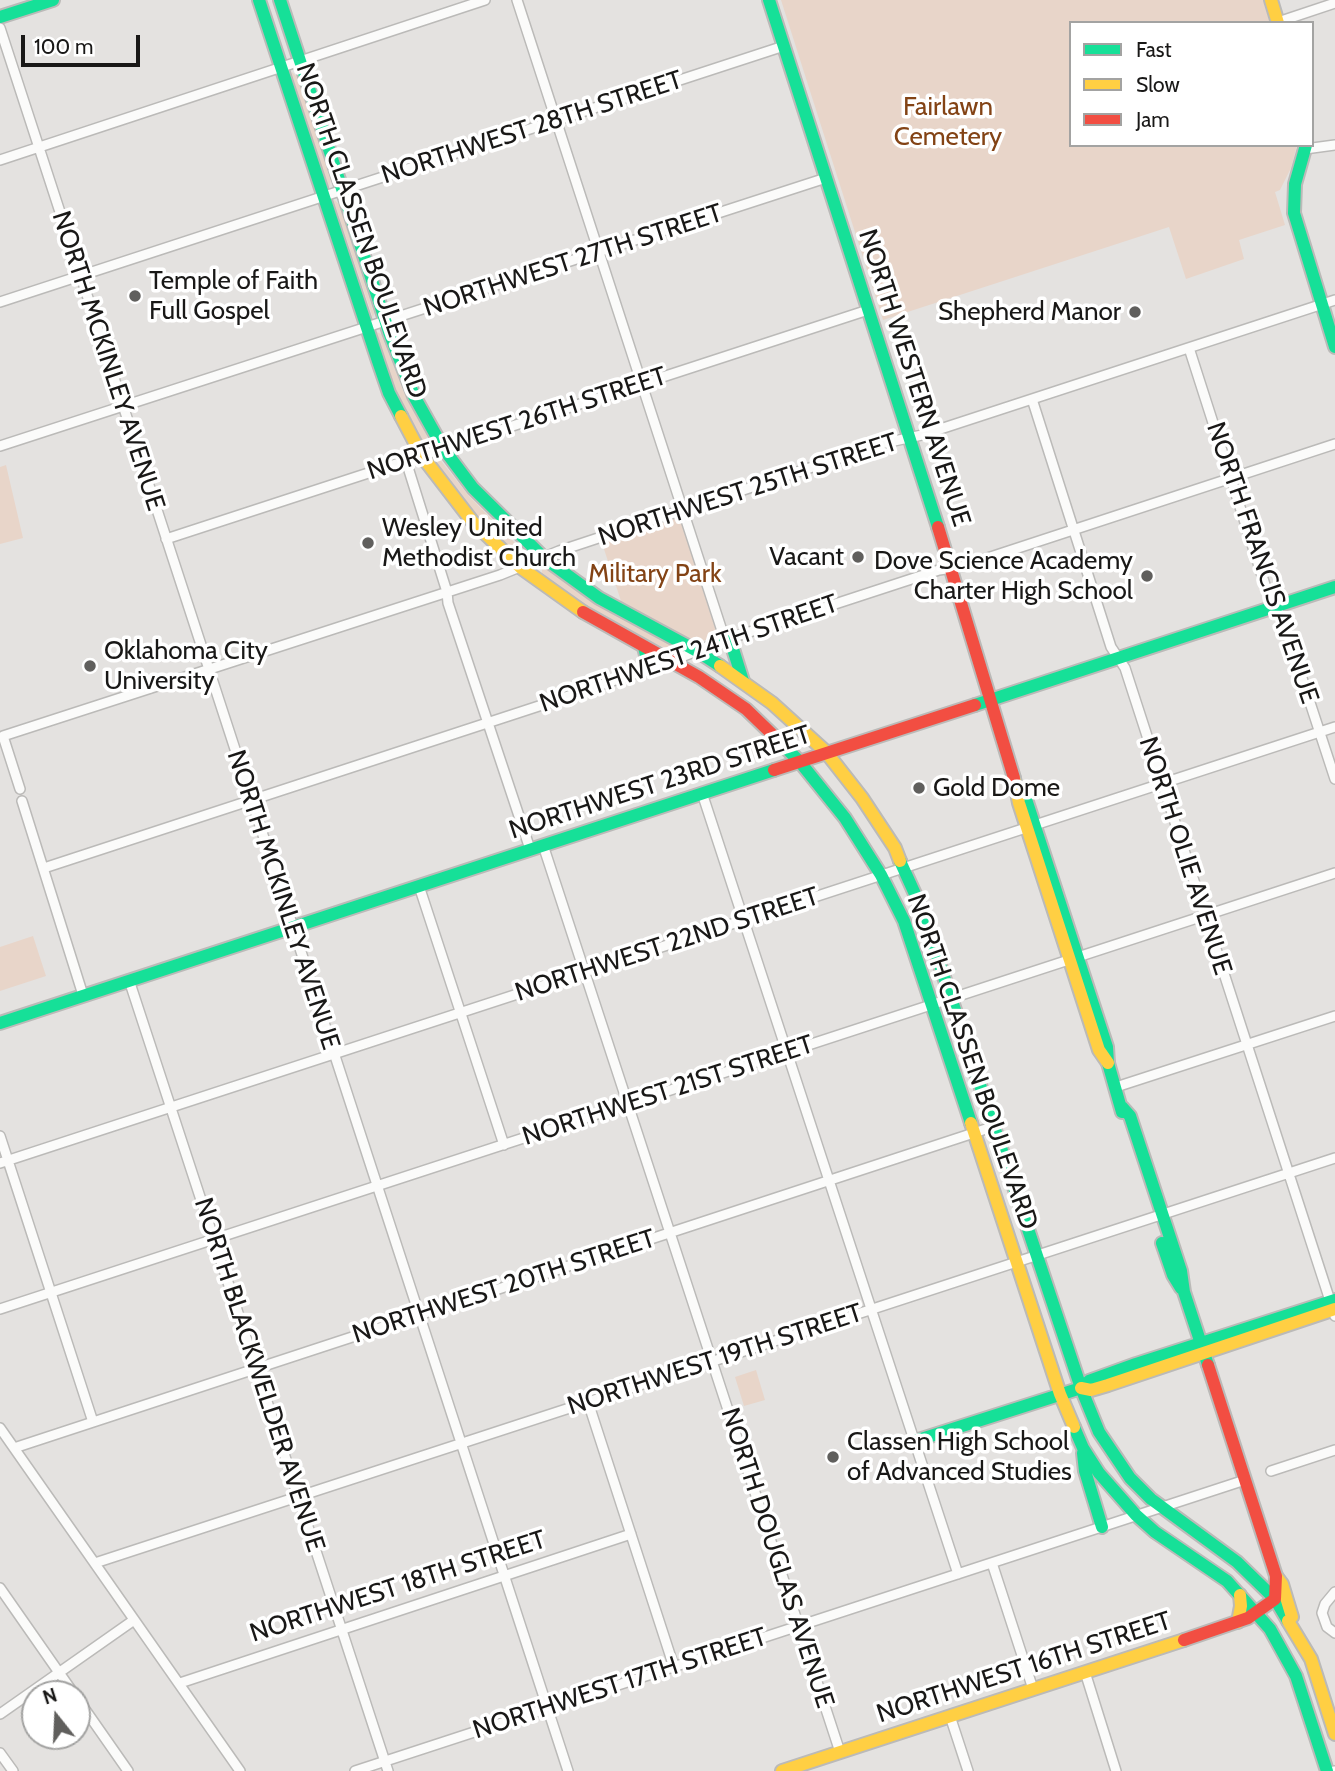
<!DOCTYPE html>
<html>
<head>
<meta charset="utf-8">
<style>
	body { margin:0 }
	#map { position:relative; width:1335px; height:1771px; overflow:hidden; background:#e4e2e0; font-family:Cabin,sans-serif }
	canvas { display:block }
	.legend { position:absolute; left:1069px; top:21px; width:245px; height:126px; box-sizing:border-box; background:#fff; border:2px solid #a3a3a2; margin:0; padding:9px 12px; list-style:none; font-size:21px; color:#191817 }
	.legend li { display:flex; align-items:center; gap:14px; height:35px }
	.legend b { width:35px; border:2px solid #a3a3a2 }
	.north { position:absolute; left:21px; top:1680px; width:70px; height:70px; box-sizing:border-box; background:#fff; border:2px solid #a3a3a2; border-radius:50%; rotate:342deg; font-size:19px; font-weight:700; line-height:28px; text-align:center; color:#191817 }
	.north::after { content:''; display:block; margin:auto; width:24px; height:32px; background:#605f5d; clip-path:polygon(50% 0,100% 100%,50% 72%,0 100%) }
	.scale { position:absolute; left:21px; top:35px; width:119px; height:32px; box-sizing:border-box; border:4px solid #191817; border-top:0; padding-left:9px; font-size:21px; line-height:24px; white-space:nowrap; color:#191817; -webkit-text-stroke:5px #fff; paint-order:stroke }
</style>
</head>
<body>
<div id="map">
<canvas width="1335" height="1771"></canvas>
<ul class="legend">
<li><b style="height:9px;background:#16e098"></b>Fast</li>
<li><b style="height:9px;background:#ffcf43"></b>Slow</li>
<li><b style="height:9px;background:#f24e42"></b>Jam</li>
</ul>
<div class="north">N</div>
<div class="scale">100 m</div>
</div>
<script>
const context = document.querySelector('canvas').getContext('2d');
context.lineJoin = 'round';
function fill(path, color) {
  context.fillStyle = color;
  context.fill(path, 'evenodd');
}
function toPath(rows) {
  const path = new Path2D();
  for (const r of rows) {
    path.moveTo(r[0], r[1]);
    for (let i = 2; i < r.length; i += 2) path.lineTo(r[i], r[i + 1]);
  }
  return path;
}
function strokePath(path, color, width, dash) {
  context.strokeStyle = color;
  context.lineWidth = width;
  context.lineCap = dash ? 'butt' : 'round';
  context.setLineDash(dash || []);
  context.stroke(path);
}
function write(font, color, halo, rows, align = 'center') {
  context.font = font + ' Cabin,sans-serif';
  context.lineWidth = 7;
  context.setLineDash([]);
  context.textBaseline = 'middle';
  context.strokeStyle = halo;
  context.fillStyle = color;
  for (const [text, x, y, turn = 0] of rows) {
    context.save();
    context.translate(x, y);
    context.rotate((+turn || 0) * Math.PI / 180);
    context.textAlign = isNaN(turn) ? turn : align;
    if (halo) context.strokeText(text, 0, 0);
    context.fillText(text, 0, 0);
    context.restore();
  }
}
fill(toPath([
	[781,0,1263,0,1270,23,1071,23,1071,145,1297,145,1291,168,1280,190,1275,192,1285,225,1239,240,1244,259,1186,279,1169,227,883,320],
	[291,71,297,77,331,179,329,188,326,186],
	[333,199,339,204,374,313,373,318],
	[375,331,381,334,403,390,427,436,425,449,397,399],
	[438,457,469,496,519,547,521,558,519,559,490,532,437,468],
	[6,465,23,538,0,544,0,467],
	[675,518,681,520,717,634,715,637,697,643,620,604,621,601,603,546,604,542],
	[542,566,613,614,678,647,680,655,607,621,542,575],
	[33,936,46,976,0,991,0,947],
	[756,1370,765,1400,744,1406,735,1377]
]), '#e8d5c9');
const street = toPath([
	[517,0,725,640],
	[1278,22,1335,3],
	[0,28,568,1771],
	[1305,149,1335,145],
	[0,160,485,0],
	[0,302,784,46],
	[1189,348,1267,591,1283,620,1335,779],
	[1032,399,1111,647,1125,668,1335,1316],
	[0,446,826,178],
	[406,461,447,592,448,603,530,849],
	[166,539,868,310],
	[20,789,3,736,500,575,559,551,885,443,922,435,1335,300],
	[702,793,958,1574],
	[22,801,83,995],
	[543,845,840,1752],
	[44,868,542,705,671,661,725,640,939,570,960,567,1335,444],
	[419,886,504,1145],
	[129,980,388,1771],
	[1116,1087,1335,1016],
	[0,1136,93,1422],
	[0,1163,1335,727],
	[0,1309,1335,873],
	[588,1402,674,1667],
	[0,1428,240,1771],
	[14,1448,995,1126],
	[1271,1471,1335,1450],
	[95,1563,1335,1158],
	[992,1563,1033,1689],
	[0,1588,74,1694],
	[1335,1592,1325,1604,1322,1613,1327,1627,1335,1633],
	[1085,1672,1116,1771],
	[180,1683,631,1534],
	[77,1698,128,1771],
	[0,1714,134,1620],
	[950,1716,968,1771],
	[0,1753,13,1771],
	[355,1771,1245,1480],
	[1334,1771,1335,1771]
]);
const fast = toPath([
	[259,0,378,361,389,393,401,416],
	[280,0,389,332,414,396,443,448,473,488,544,558,599,598,697,651,720,666],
	[769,0,938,527],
	[0,17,53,0],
	[1306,145,1295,184,1294,213,1335,347],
	[725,640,733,649,743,681],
	[641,671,648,664,644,647],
	[975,705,1335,587],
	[776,738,800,762,845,818,881,875,904,921,971,1123],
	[1025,796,1107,1047,1108,1063,1122,1112],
	[900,861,920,905,1081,1388,1099,1432,1130,1478,1151,1499,1237,1562,1275,1599,1288,1621],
	[0,1023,774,770],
	[1122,1107,1130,1116,1181,1271,1184,1292,1208,1365],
	[1162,1243,1173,1275,1181,1288],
	[1074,1427,1083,1448,1099,1473,1136,1515,1155,1532,1227,1581,1270,1629,1296,1676,1327,1771],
	[915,1441,1081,1388,1089,1381,1136,1364,1335,1300],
	[1083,1453,1085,1471,1102,1527]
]);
const slow = toPath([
	[1271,0,1278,23],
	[401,416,422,456,472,521,520,567,583,612],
	[720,666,772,703,826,752,862,798,895,848,900,861],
	[1014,778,1019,803,1099,1050,1108,1063],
	[971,1123,1060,1394,1074,1427],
	[1081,1388,1091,1390,1108,1385,1335,1309],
	[1276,1576,1282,1584,1292,1617],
	[1288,1621,1311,1659,1335,1734],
	[1238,1622,1241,1606,1240,1595],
	[782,1771,1184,1640]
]);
const jam = toPath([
	[938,527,1014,778],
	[583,612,699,677,746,709,776,738],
	[774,770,975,705],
	[1184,1640,1248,1618,1275,1599,1276,1576,1208,1365]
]);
strokePath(street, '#bbbab8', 12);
strokePath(fast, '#bbbab8', 16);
strokePath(slow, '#bbbab8', 16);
strokePath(jam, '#bbbab8', 16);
strokePath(street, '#fbfbfa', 9);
strokePath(fast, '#16e098', 12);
strokePath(slow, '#ffcf43', 12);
strokePath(jam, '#f24e42', 12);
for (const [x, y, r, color] of [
	[135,296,7,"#605f5d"],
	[1135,312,7,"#605f5d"],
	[368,543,7,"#605f5d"],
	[858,557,7,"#605f5d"],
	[1147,576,7,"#605f5d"],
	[90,666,7,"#605f5d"],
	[919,788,7,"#605f5d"],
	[833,1457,7,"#605f5d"]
]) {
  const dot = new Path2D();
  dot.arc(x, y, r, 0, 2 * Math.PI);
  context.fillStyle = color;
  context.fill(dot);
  strokePath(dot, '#fff', 2.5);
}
write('26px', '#834315', '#fff', [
	["Fairlawn",948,107],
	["Cemetery",948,137],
	["Military Park",655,574]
]);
write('26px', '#191817', '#fff', [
	["NORTHWEST 28TH STREET",532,128,-18],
	["NORTH CLASSEN BOULEVARD",361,231,71],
	["NORTHWEST 27TH STREET",573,261,-18],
	["NORTH MCKINLEY AVENUE",108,361,72],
	["NORTH WESTERN AVENUE",914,378,72],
	["NORTHWEST 26TH STREET",517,424,-18],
	["NORTHWEST 25TH STREET",748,490,-18],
	["NORTH FRANCIS AVENUE",1262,563,71],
	["NORTHWEST 24TH STREET",689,654,-19],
	["NORTHWEST 23RD STREET",660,783,-18],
	["NORTH OLIE AVENUE",1185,856,72],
	["NORTH MCKINLEY AVENUE",283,900,72],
	["NORTHWEST 22ND STREET",667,945,-18],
	["NORTH CLASSEN BOULEVARD",972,1062,71],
	["NORTHWEST 21ST STREET",668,1091,-18],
	["NORTHWEST 20TH STREET",504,1287,-18],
	["NORTHWEST 19TH STREET",715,1360,-18],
	["NORTH BLACKWELDER AVENUE",259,1375,72],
	["NORTH DOUGLAS AVENUE",777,1558,72],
	["NORTHWEST 18TH STREET",398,1587,-18],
	["NORTHWEST 16TH STREET",1024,1668,-18],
	["NORTHWEST 17TH STREET",620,1684,-18]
]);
write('26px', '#191817', '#fff', [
	["Temple of Faith",149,281],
	["Full Gospel",149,311],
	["Shepherd Manor",1121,312,"right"],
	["Wesley United",382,528],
	["Methodist Church",382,558],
	["Vacant",844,557,"right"],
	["Dove Science Academy",1133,561,"right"],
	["Charter High School",1133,591,"right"],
	["Oklahoma City",104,651],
	["University",104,681],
	["Gold Dome",933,788],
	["Classen High School",847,1442],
	["of Advanced Studies",847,1472]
], 'left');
</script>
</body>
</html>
